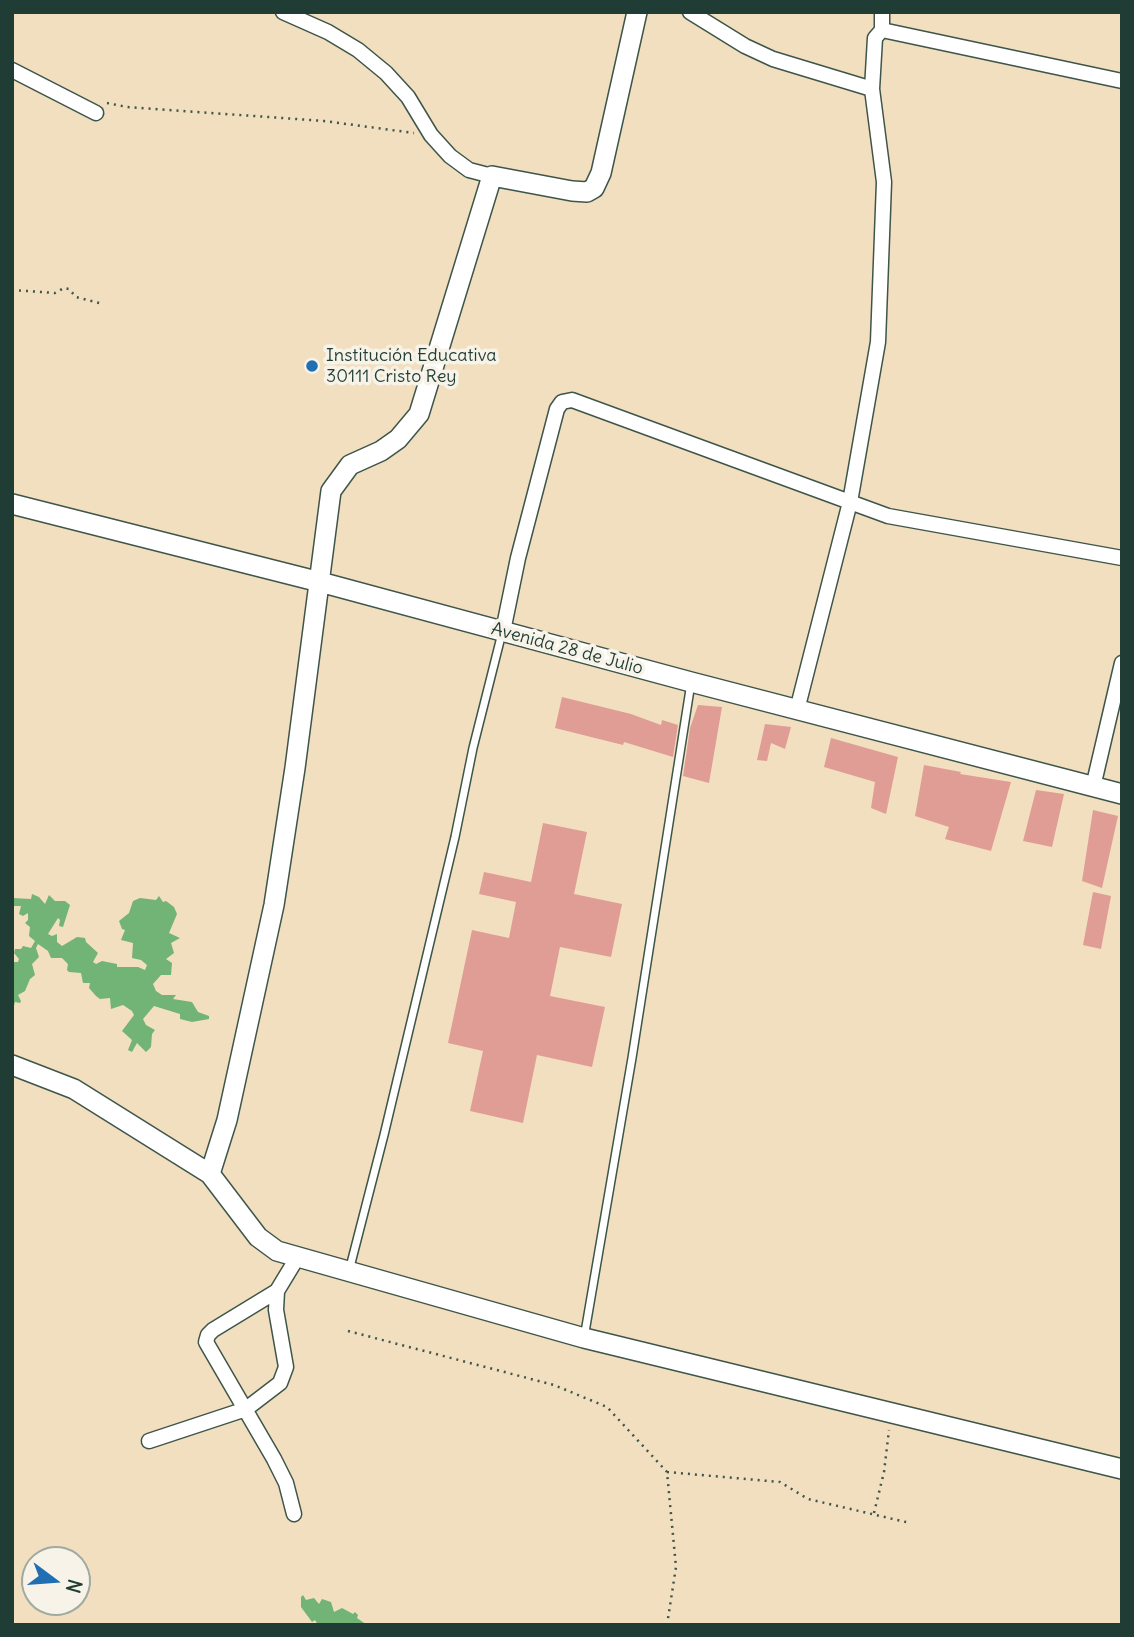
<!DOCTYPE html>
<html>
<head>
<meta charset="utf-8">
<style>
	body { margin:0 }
	#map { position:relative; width:1134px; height:1637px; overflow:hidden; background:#f1dfc0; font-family:Delius,sans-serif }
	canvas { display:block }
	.frame { position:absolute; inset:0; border:14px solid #1f3d34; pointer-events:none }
	.north { position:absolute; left:21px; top:1546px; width:70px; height:70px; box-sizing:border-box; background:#f7f3e8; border:2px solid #a1aaa0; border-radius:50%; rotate:106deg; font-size:19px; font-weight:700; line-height:28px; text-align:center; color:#1f3d34 }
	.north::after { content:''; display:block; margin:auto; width:24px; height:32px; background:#1f6fb2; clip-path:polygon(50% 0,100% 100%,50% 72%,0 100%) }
</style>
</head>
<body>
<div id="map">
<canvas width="1134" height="1637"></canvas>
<div class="frame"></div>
<div class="north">N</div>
</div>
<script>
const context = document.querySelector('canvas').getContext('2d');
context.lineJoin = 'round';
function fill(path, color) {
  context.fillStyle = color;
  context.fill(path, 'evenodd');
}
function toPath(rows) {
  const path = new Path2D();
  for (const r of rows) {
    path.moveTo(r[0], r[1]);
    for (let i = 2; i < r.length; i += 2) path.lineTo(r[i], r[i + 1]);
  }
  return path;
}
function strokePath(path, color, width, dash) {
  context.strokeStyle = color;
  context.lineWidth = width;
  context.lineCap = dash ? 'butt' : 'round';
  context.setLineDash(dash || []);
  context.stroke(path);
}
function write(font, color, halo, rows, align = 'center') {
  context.font = font + ' Delius,sans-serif';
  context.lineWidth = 7;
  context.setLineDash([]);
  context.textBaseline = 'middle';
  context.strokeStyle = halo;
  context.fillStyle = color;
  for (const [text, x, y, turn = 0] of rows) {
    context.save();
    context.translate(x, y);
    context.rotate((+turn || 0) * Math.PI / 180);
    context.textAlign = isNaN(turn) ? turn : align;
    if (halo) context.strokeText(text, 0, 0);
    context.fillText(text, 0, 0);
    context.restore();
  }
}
fill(toPath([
	[32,894,39,897,45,904,49,895,55,901,65,901,70,905,63,927,59,926,60,920,58,918,48,934,52,936,57,934,57,942,62,946,77,937,85,938,86,942,98,953,93,962,96,964,102,961,117,964,117,967,138,967,145,970,147,965,141,960,132,958,133,943,121,940,125,930,122,929,119,921,129,913,133,901,140,898,156,900,159,896,163,902,166,901,174,907,177,914,169,933,180,938,171,943,174,953,166,959,172,963,171,975,161,975,153,984,156,991,162,995,176,995,173,999,192,1002,198,1012,209,1016,209,1019,192,1022,180,1019,180,1014,154,1006,143,1019,146,1025,155,1030,152,1034,151,1047,146,1052,137,1043,132,1052,128,1050,132,1040,122,1031,134,1015,132,1011,123,1005,111,1009,110,998,100,999,96,996,89,988,90,983,83,983,81,973,69,972,67,970,68,964,62,958,51,958,48,951,38,944,36,948,39,957,32,964,35,975,30,979,25,991,18,995,21,1001,20,1003,15,1002,12,1013,12,962,18,962,19,959,14,953,15,949,21,949,23,946,31,948,35,941,29,936,30,927,25,923,28,920,28,913,23,916,19,914,21,906,12,906,12,898,31,899],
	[303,1595,306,1600,314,1598,319,1604,322,1599,331,1602,334,1612,342,1608,353,1614,355,1612,358,1615,357,1618,367,1625,318,1625,315,1620,312,1622,301,1607,301,1597]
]), '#72b376');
fill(toPath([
	[562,697,631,714,661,725,662,720,678,725,673,757,624,742,623,745,555,728],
	[698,705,722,707,709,783,683,776,690,728],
	[765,724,791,727,785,749,771,743,767,761,757,760],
	[831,738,898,757,886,814,871,808,875,782,824,767],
	[924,765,961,772,960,774,1011,782,991,851,945,839,949,827,915,816],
	[1036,790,1064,794,1052,847,1023,841],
	[1093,810,1118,816,1102,888,1082,881],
	[543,823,587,832,574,894,622,904,611,957,560,947,550,996,605,1007,592,1067,537,1055,523,1123,470,1111,483,1051,448,1043,472,930,509,938,516,902,479,894,484,872,531,882],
	[1093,892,1111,896,1101,949,1083,945]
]), '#e09d96');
const lane = toPath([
	[349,1271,384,1135,455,837,473,748,502,633],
	[584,1338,632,1058,691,683]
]);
const street = toPath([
	[283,12,328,32,358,50,386,73,408,97,431,135,450,156,469,170,492,176],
	[690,12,745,46,773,59,872,89],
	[882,30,1122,81],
	[12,70,96,113],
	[503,631,518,558,557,409,562,402,572,400,888,516,1122,558],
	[797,710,850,502,878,342,884,182,872,89,875,38,882,30,882,12],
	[1093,787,1122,663],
	[277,1291,213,1330,208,1335,206,1342,274,1459,286,1483,294,1514],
	[149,1441,246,1409,280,1383,286,1367,276,1310,277,1291,297,1258]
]);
const secondary = toPath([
	[12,504,320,582,691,682,1122,794],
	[12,1065,74,1089,210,1174,258,1237,277,1251,584,1338,1122,1469],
	[210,1174,227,1120,274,905,295,768,331,491,350,465,381,451,398,439,419,414,492,176,572,191,587,192,594,188,601,173,637,12]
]);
strokePath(lane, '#3e5549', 10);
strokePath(street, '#3e5549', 17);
strokePath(secondary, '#3e5549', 22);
strokePath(toPath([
	[107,103,127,107,324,121,414,133],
	[12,290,55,293,64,288,69,289,76,297,103,304],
	[348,1331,554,1385,607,1407,667,1472,676,1567,667,1625],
	[667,1472,780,1482,808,1499,910,1523],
	[874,1513,884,1472,889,1430]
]), '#3e5549', 2.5, [2, 5]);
strokePath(lane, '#fff', 7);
strokePath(street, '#fff', 14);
strokePath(secondary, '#fff', 19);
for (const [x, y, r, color] of [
	[312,366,7,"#1f6fb2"]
]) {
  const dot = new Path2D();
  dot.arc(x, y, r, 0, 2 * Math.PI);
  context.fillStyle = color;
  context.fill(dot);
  strokePath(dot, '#f7f3e8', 2.5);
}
write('18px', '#1f3d34', '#f7f3e8', [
	["Institución Educativa",326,356],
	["30111 Cristo Rey",326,377]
], 'left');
write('18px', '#1f3d34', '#f7f3e8', [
	["Avenida 28 de Julio",567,649,15]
]);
</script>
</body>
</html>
